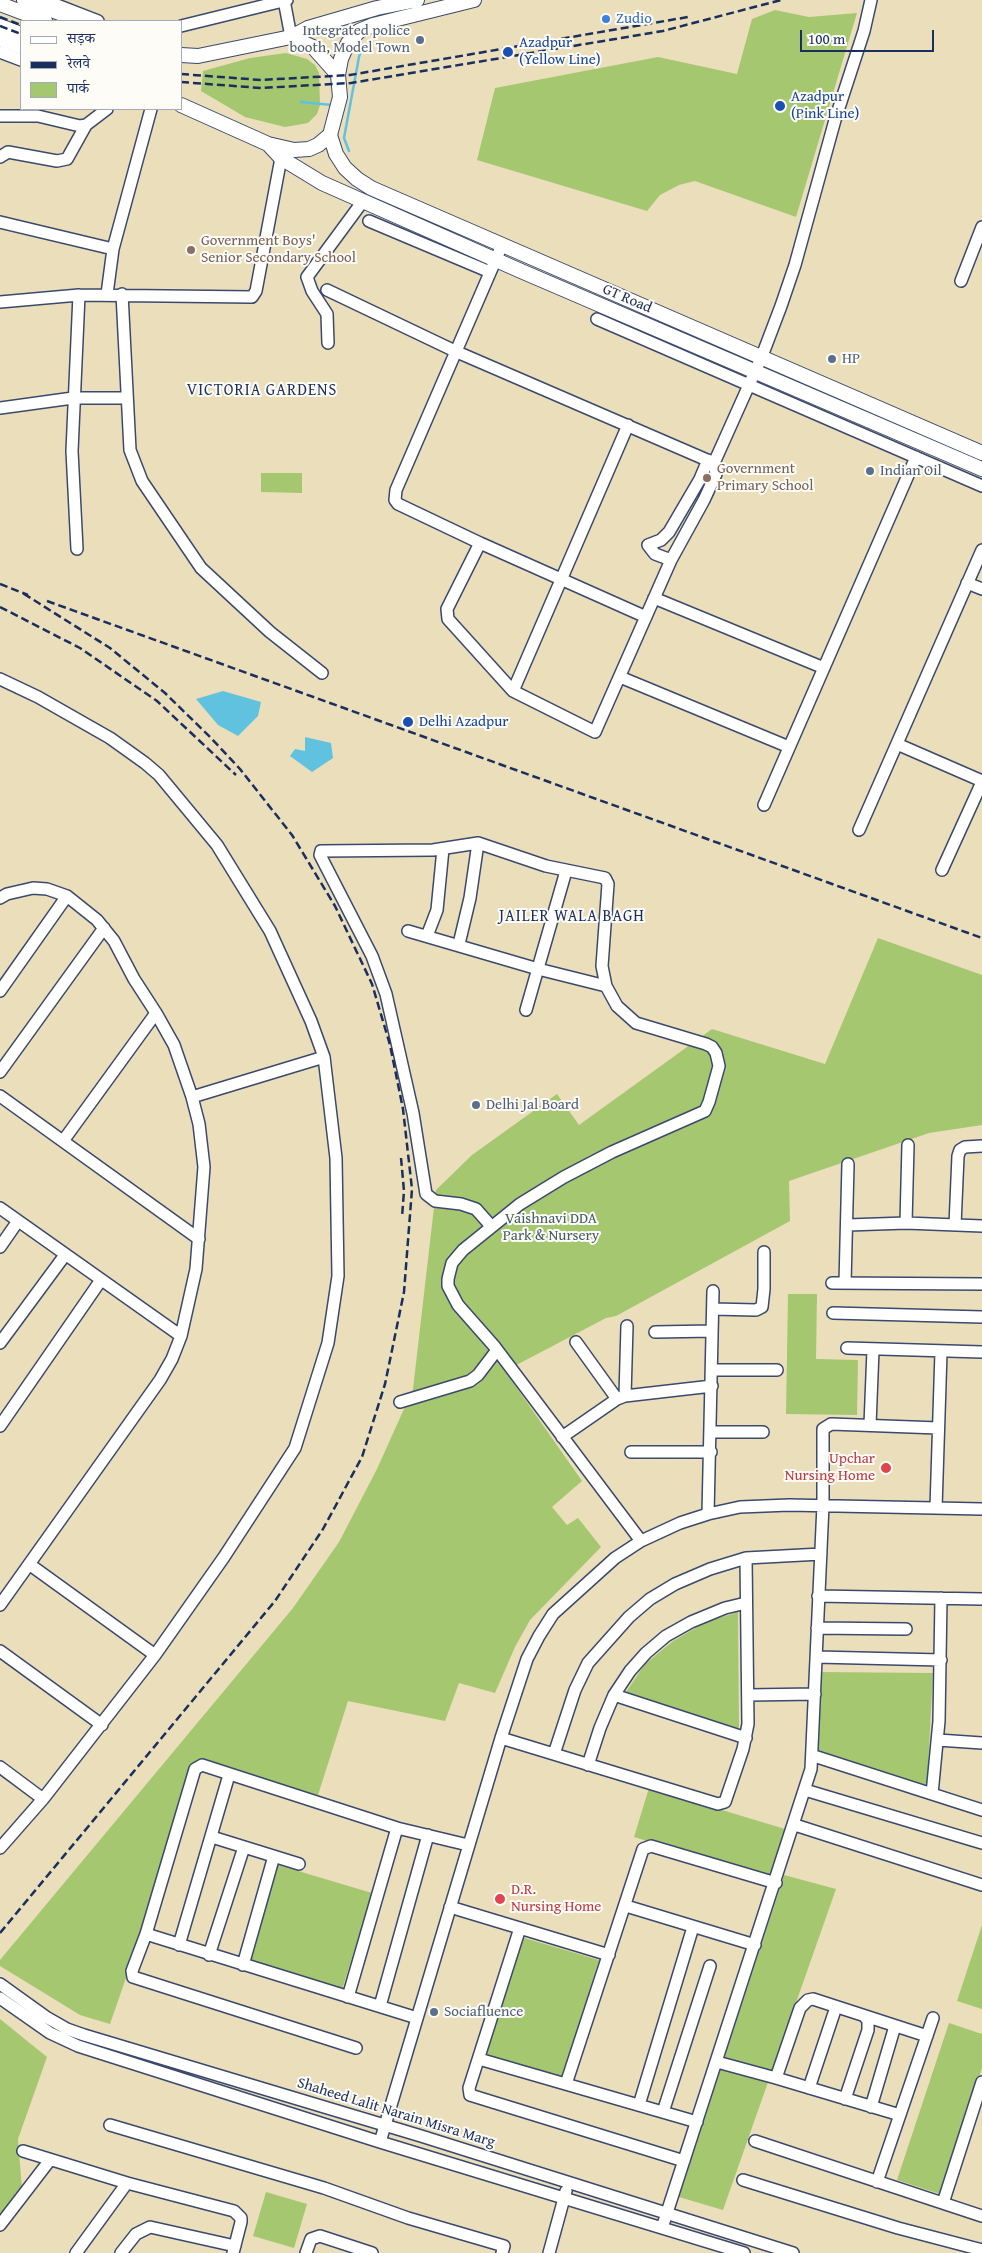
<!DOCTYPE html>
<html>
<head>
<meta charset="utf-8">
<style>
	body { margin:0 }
	#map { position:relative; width:982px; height:2253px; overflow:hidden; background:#ebdebb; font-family:"Gentium Book Plus","Noto Serif Devanagari",serif }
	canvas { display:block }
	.legend { position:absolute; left:20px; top:20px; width:162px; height:90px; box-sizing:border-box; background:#fdfcf7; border:1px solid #a3aaba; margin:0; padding:6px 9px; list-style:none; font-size:15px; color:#1b2f5e }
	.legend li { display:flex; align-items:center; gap:10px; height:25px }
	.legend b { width:25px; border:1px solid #a3aaba }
	.scale { position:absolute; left:800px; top:30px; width:134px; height:22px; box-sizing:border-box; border:2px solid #1b2f5e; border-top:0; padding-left:6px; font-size:15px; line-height:18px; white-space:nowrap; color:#1b2f5e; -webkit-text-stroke:4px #fdfcf7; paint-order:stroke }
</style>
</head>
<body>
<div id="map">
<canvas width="982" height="2253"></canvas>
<ul class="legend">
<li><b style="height:6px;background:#fff"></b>सड़क</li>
<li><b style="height:6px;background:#1b2f5e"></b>रेलवे</li>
<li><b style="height:14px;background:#a5c770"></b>पार्क</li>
</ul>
<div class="scale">100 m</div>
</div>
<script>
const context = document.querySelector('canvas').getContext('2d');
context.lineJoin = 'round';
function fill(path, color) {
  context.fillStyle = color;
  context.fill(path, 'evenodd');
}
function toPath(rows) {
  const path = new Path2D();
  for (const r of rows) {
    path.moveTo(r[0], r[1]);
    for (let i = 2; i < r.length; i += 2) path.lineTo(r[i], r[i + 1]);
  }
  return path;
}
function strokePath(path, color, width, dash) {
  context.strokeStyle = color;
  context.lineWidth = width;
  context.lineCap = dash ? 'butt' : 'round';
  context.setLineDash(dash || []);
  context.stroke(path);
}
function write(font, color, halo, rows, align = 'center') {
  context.font = font + ' "Gentium Book Plus",serif';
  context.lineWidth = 4;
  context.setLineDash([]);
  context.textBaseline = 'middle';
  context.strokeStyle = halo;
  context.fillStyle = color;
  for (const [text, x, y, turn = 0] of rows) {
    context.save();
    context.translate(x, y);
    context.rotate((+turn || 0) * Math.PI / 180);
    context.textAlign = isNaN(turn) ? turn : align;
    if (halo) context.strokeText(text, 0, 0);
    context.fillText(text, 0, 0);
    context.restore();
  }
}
fill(toPath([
	[775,10,809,17,857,13,796,217,695,181,679,185,660,195,647,211,477,160,495,88,658,57,737,74,752,19],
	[286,53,307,59,315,65,319,73,320,105,317,114,308,123,285,127,245,117,201,91,203,71,250,58],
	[261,473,302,473,302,493,261,492],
	[878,938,982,975,982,1125,929,1133,789,1181,790,1221,616,1316,606,1318,505,1371,582,1481,552,1507,567,1525,578,1518,601,1547,530,1620,515,1647,495,1693,459,1683,445,1721,348,1701,318,1795,200,1765,110,2024,80,2015,0,1966,0,1960,293,1608,339,1542,377,1469,413,1389,436,1190,472,1155,557,1094,579,1125,712,1029,825,1064],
	[788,1294,817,1294,816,1359,858,1360,857,1415,786,1414],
	[738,1612,739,1726,737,1731,626,1692,645,1664,673,1641,706,1622],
	[819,1672,933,1673,927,1786,818,1750],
	[649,1788,785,1829,770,1878,634,1837],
	[278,1865,372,1893,342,1990,248,1962],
	[784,1875,836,1889,723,2210,679,2197],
	[982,1925,982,2009,957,2001],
	[521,1937,599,1960,563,2078,484,2054],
	[0,2019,47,2057,18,2139,22,2189,0,2218],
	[949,2023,982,2034,982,2068,940,2194,897,2180],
	[266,2192,307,2204,294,2248,253,2236]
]), '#a5c770');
fill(toPath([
	[223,691,261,702,258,716,238,736,218,725,196,699],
	[305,737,331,743,333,758,312,772,290,756,295,749,305,751]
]), '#61c2df');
strokePath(toPath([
	[301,102,332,105],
	[349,151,344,138,359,57,361,50,371,41]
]), '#61c2df', 2.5);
const minor = toPath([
	[44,0,98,21],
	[284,0,291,37],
	[181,26,287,0],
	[0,52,21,60],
	[0,116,38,116,80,126,86,125,107,109],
	[0,157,8,152,57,161,67,159,86,125],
	[369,221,490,272],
	[0,222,113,249],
	[502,245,396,490,395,500,398,504,480,543,646,617],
	[961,281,982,227],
	[327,290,457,352,714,463],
	[107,294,113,249,151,109],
	[122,294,130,450,142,481,201,568,270,632,322,673],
	[0,302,79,295,252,297,256,291,281,158],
	[597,319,982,486],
	[328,343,327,314,312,291,307,277,363,201],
	[0,408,73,398,127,398],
	[480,543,447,609,448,619,513,691,595,732,671,560,704,500,716,474,714,463,762,356,781,306,795,265,835,120,864,31,871,0],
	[77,549,72,451,79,295],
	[671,560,655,554,648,545,661,540,669,532,700,479,708,460],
	[967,583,982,589],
	[654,598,824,668],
	[620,677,789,747],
	[0,679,38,697,110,738,145,763,159,775,217,845,270,931,311,1021,324,1057,336,1158,338,1276,328,1343,295,1448,224,1557,155,1655,43,1799,0,1767],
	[513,691,628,425],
	[897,744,982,781],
	[764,805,916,457],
	[859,830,982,550],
	[942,870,982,782],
	[0,898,7,894,33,888,47,889,67,896,97,920,114,941,134,979,156,1013,174,1045,192,1097,199,1124,204,1167,196,1269,181,1336,172,1359,160,1380,0,1605],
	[408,931,538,969,606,986],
	[427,936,437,910,443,849],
	[459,944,470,898,478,843],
	[0,991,67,896],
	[526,1010,566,871],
	[0,1072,104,928],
	[0,1096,199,1239],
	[192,1097,324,1057],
	[63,1141,156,1013],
	[0,1208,181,1336],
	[906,1223,908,1145],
	[848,1225,906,1223,982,1226],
	[955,1225,958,1156,960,1150,965,1147,982,1146],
	[491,1226,476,1209,461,1204,435,1201,426,1194,413,1113,386,994,372,956,320,855,321,851,433,850,478,843,546,866,605,878,608,884,602,966,606,986,617,1006,636,1023,706,1044,712,1047,716,1053,719,1066,709,1102,705,1111,612,1152,564,1177,520,1204,463,1250,452,1263,448,1279,448,1286,458,1305,495,1347,641,1541],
	[0,1247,18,1221],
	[832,1283,982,1284],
	[845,1283,848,1164],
	[713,1309,756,1310,762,1307,764,1289,764,1252],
	[833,1313,982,1317],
	[655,1332,712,1331],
	[576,1342,617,1399],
	[0,1343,65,1255],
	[847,1348,982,1352],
	[712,1370,777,1370],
	[625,1396,627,1326],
	[400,1402,470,1381,478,1375,497,1350],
	[870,1425,873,1350],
	[0,1426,101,1280],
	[711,1432,763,1432],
	[562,1437,617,1399,625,1396,712,1386],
	[631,1452,711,1452],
	[936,1508,941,1352],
	[708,1514,713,1291],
	[29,1564,155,1655],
	[818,1596,982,1599],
	[817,1628,906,1629],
	[0,1651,102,1725],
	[817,1657,941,1660],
	[614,1695,746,1738],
	[748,1695,815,1694],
	[501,1738,718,1804,725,1802,743,1749,748,1724,746,1558],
	[938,1740,982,1743],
	[554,1754,575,1690,588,1663,629,1617,650,1599,675,1584,710,1569,746,1558,821,1554],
	[814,1756,982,1810],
	[588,1765,600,1728,614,1695,630,1671,646,1653,666,1636,691,1622,725,1608,746,1603],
	[805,1790,982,1843],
	[932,1794,939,1721,941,1598],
	[795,1825,982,1885],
	[212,1837,299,1864],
	[0,1848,43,1799],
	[626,1906,755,1945],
	[450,1907,609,1955],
	[520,1928,469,2088,470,2095,684,2161],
	[146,1934,417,2018],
	[179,1945,229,1775],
	[209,1955,244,1847],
	[243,1965,274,1856],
	[0,1984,46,2017,67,2029,84,2035,421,2136,793,2253],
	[348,1997,397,1828],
	[0,1998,50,2033,78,2046,380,2142,744,2253],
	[380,2006,428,1835],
	[356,2048,133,1977,132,1971,146,1934,195,1769,202,1765,397,1828,468,1845],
	[479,2059,697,2122],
	[717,2062,776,2078],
	[566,2084,643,1849,651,1846,776,1883],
	[809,2088,836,2007],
	[845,2099,868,2030,868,2020,865,2017],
	[639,2105,693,1927],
	[871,2107,895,2026],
	[663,2112,710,1966],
	[900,2115,776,2078,800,2008,808,2000,813,1999,927,2036],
	[110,2125,324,2188,408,2218,504,2246,502,2253],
	[755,2141,982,2216],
	[380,2142,501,1738,527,1659,539,1636,553,1614,615,1558,641,1541,680,1523,708,1514,740,1507,789,1505,982,1509],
	[23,2151,127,2183,234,2211,241,2218,241,2222,233,2253],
	[743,2180,898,2228,982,2250],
	[877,2182,933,2018],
	[943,2203,982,2082],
	[0,2225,50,2160],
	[662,2228,811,1769,823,1505,823,1429,831,1424,938,1428],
	[76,2253,127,2183],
	[121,2253,136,2234,150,2227,235,2246],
	[306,2253,311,2239,320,2236,372,2253],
	[549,2253,566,2191]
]);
const major = toPath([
	[24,0,81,21],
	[0,4,45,21],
	[0,26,21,34],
	[291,37,313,47,338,75],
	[0,39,21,47],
	[181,55,198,56,291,37,308,28,377,8,417,0],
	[181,105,268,144,294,150,309,149,318,145,330,135,340,97,338,75,341,59,348,43,359,31,373,25,474,0],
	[330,135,336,154,345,168,357,179,371,188,982,453],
	[268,144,281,158,322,183,521,271,982,469]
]);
strokePath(minor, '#3a496c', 14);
strokePath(major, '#3a496c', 16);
strokePath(minor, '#fff', 11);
strokePath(major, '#fff', 14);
strokePath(toPath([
	[0,17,21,25],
	[0,26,21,34],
	[181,74,261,80,350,75,688,17],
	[181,82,261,88,351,83,663,31,781,0],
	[0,584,28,595],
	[47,601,982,938],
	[0,607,80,648,157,701,236,775],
	[401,1158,404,1191,402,1217],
	[0,1933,275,1601,323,1529,362,1457,385,1384,404,1292,412,1189,403,1109,390,1045,372,984,335,906,292,835,240,769,210,737,165,693,110,648,21,592]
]), '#1b2f5e', 2.5, [8, 4]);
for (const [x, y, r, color] of [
	[606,19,5,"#3f7fe0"],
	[420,40,5,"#5c6f8a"],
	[508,52,6,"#1a4fb4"],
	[780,106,6,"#1a4fb4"],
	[191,250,5,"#8d6e63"],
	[832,359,5,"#5c6f8a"],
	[870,471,5,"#5c6f8a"],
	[707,478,5,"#8d6e63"],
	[408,722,6,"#1a4fb4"],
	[476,1105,5,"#5c6f8a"],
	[886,1468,6,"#e0444e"],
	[500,1899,6,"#e0444e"],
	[434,2012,5,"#5c6f8a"]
]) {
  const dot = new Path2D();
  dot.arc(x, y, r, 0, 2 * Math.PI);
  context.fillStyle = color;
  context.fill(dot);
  strokePath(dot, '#fdfcf7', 2);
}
write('15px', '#366cbe', '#fdfcf7', [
	["Zudio",616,19]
], 'left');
write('15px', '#4e5e75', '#fdfcf7', [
	["Integrated police",410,31,"right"],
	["booth, Model Town",410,48,"right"],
	["HP",842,359],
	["Indian Oil",880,471],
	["Delhi Jal Board",486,1105],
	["Sociafluence",444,2012]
], 'left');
write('15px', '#164399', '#fdfcf7', [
	["Azadpur",519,43],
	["(Yellow Line)",519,60],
	["Azadpur",791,97],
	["(Pink Line)",791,114],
	["Delhi Azadpur",419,722]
], 'left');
write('15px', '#785e54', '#fdfcf7', [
	["Government Boys'",201,241],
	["Senior Secondary School",201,258],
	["Government",717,469],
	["Primary School",717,486]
], 'left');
write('15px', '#1b2f5e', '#fdfcf7', [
	["GT Road",627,299,23],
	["Shaheed Lalit Narain Misra Marg",396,2113,17]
]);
write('15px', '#445d63', '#fdfcf7', [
	["Vaishnavi DDA",551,1219],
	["Park & Nursery",551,1236]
]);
write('15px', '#be3a42', '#fdfcf7', [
	["Upchar",875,1459],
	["Nursing Home",875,1476],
	["D.R.",511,1890,"left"],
	["Nursing Home",511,1907,"left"]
], 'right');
context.letterSpacing = '1px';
write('16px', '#1b2f5e', '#fdfcf7', [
	["VICTORIA GARDENS",262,391],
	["JAILER WALA BAGH",572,917]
]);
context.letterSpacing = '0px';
</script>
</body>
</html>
